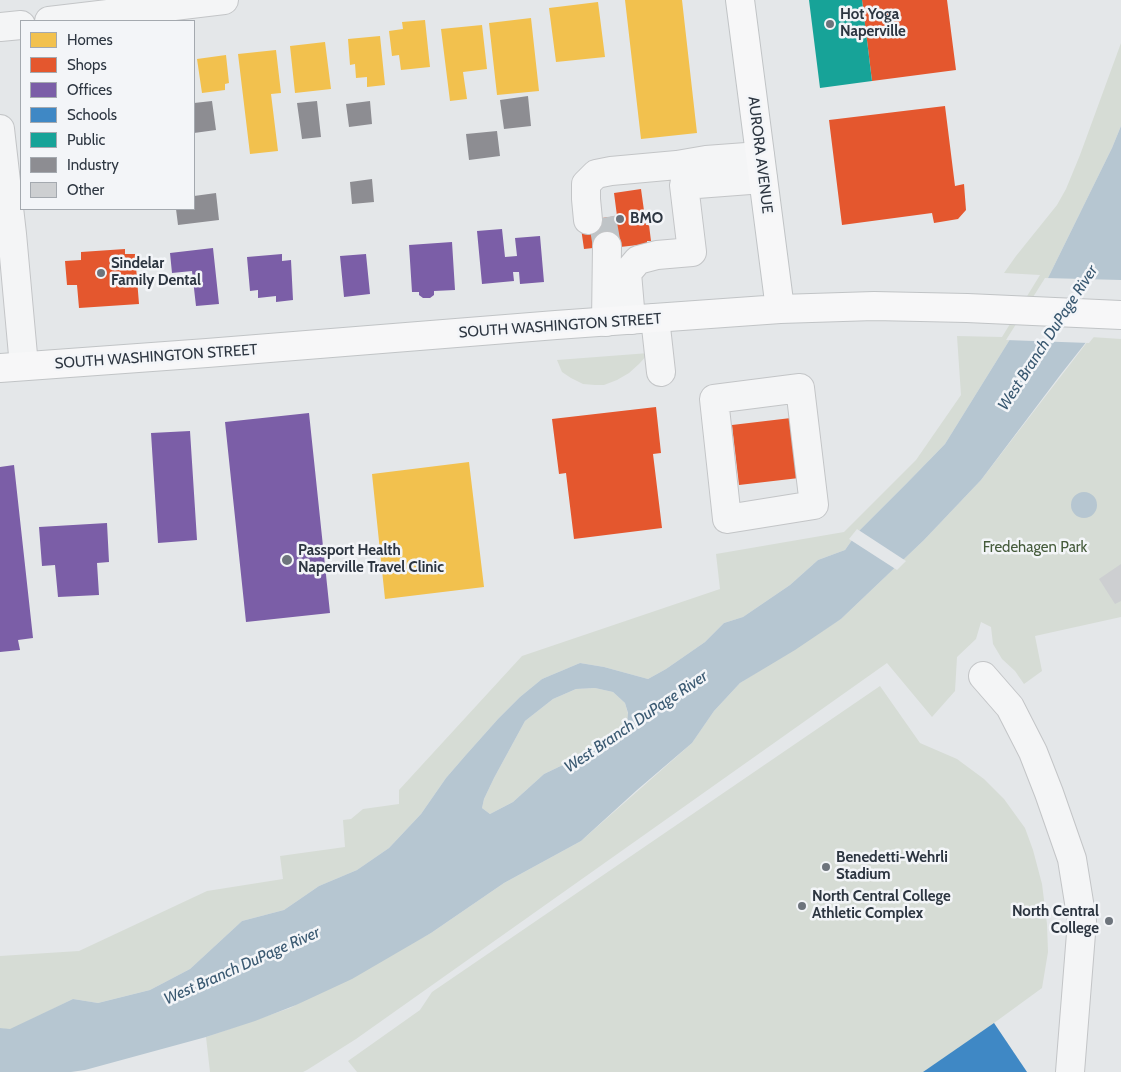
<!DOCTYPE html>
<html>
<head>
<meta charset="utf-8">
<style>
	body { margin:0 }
	#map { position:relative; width:1121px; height:1072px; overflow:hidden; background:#e4e7e9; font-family:Cabin,sans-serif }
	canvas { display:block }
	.legend { position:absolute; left:20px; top:20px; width:175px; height:190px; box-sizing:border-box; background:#f3f5f8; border:1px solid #a4a9af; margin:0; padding:6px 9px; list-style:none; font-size:15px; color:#2d3641 }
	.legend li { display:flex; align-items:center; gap:10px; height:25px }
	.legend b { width:25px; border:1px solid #a4a9af }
</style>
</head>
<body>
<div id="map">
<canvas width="1121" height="1072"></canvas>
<ul class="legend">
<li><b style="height:14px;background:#f2c14e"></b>Homes</li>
<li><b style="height:14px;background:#e4572e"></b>Shops</li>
<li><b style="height:14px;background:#7b5ea7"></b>Offices</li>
<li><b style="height:14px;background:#3f88c5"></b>Schools</li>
<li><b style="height:14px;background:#17a398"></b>Public</li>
<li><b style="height:14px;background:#8d8d92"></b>Industry</li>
<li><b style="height:14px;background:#cdcfd1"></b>Other</li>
</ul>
</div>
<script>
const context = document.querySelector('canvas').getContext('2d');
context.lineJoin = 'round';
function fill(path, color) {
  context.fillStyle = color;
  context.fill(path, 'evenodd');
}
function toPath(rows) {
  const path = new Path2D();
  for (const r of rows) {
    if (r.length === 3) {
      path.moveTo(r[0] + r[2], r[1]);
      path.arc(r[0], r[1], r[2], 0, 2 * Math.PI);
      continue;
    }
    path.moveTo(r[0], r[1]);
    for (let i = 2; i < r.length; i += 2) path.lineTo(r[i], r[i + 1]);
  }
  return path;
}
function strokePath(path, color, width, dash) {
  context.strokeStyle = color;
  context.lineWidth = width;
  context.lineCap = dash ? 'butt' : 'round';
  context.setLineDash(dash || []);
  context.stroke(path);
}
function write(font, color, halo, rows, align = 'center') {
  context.font = font + ' Cabin,sans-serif';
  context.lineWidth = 5;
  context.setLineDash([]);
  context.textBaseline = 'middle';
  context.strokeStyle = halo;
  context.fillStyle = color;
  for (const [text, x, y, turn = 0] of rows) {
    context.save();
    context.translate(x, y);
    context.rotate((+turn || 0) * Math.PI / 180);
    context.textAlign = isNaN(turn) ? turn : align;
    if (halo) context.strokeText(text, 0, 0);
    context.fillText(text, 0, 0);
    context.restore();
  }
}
fill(toPath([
	[1121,43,1121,126,1112,148,1048,278,945,444,906,484,857,533,845,550,818,560,790,585,743,617,724,623,705,642,666,669,648,679,604,667,580,663,542,679,520,697,498,719,465,756,446,778,421,814,389,848,357,870,319,886,284,910,242,921,190,969,150,990,98,1003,73,999,10,1030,0,1028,0,956,79,951,207,891,283,879,280,856,345,847,343,820,351,819,363,809,399,804,399,790,522,656,720,589,716,554,844,532,916,460,961,395,957,336,1002,337,1040,275,1004,273,1016,256,1057,205,1066,189,1080,155],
	[1091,337,1121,339,1121,617,1035,636,1042,671,1024,684,1015,671,1002,659,993,644,991,627,981,622,976,639,957,657,955,691,932,717,887,663,356,1039,307,1070,303,1072,210,1072,206,1037,290,1008,431,933,504,883,581,841,692,743,714,711,740,683,841,619,924,540,981,480],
	[649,353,639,364,629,373,617,380,604,385,595,385,583,384,571,378,562,372,557,360],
	[880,686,920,743,957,759,984,779,1004,799,1025,828,1033,850,1042,884,1047,924,1048,952,1042,988,994,1023,1027,1072,357,1072,348,1061,420,1010,432,992],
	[595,688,613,692,625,703,628,714,627,724,618,735,602,742,567,763,544,774,513,802,490,814,482,808,484,799,494,778,525,721,553,699,576,689]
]), '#d6dcd5');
fill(toPath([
	[1121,126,1121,298,1061,374,981,480,924,540,841,619,795,650,740,683,714,711,692,743,637,790,581,841,504,883,431,933,352,979,296,1005,255,1021,206,1037,85,1070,71,1072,0,1072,0,1028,10,1029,73,999,98,1003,150,990,190,969,242,921,284,910,319,886,357,870,389,848,421,814,446,778,465,756,498,719,520,697,542,679,580,663,604,667,648,679,666,669,705,642,724,623,743,617,790,585,818,560,845,550,857,533,906,484,945,444,1048,278,1112,148],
	[595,688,613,692,625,703,628,713,627,724,618,735,602,742,567,763,544,774,513,802,490,814,482,808,484,799,494,778,525,721,553,699,576,689],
	[1084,505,13]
]), '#b6c6d1');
fill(toPath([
	[1045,278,1121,280,1121,303,1089,343,1006,340],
	[857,529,906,561,897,570,849,539]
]), '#e4e7e9');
fill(toPath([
	[625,0,682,0,697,133,641,139],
	[598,2,605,57,556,62,549,8],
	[531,18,539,91,497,95,489,23],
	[425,20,430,67,401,70,399,55,392,56,389,31,403,29,402,22],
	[482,25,487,69,463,72,467,99,450,101,441,29],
	[380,36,385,85,367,87,367,77,356,78,355,64,350,65,348,39],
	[325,42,331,89,295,93,290,46],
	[276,50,281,93,271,94,278,151,250,154,238,54],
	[226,55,229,83,225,84,225,90,202,93,197,59],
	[469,462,484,587,385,599,372,474]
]), '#f2c14e');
fill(toPath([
	[862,0,947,0,956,70,872,81],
	[945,106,955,186,964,184,966,210,958,219,934,223,932,213,842,225,829,120],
	[641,189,646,225,649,225,651,241,647,241,647,244,620,247,620,245,584,249,580,221,617,216,614,193],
	[125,249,125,254,135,254,139,304,79,308,77,285,67,285,65,261,81,260,81,252],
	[656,407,661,453,653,454,662,528,574,539,566,473,559,474,552,419],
	[791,418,799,478,739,485,732,425]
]), '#e4572e');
fill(toPath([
	[502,229,505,257,517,256,515,238,540,236,544,282,520,284,519,272,513,272,514,281,482,284,477,231],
	[452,242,455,290,434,291,434,295,430,298,423,298,419,295,419,292,412,292,409,245],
	[213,248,219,304,196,306,192,271,172,273,170,253],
	[282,254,282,261,291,260,293,300,276,302,276,296,258,298,258,290,250,291,247,257],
	[366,254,370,294,344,297,340,256],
	[309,413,330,613,246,622,225,422],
	[190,431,197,540,158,543,151,433],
	[14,465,33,638,18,640,20,650,0,652,0,467],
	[107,523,109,562,97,563,99,595,58,597,55,565,42,566,39,527]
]), '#7b5ea7');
fill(toPath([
	[994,1023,1027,1072,923,1072]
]), '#3f88c5');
fill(toPath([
	[809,0,862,0,872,81,820,88]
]), '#17a398');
fill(toPath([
	[528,96,531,126,504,129,500,100],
	[212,101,216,130,194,133,194,103],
	[317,101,321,137,302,139,297,103],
	[370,101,372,124,349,127,346,104],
	[497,131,500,156,469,160,466,134],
	[372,179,374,202,352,204,350,182],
	[216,193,219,220,178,225,176,209,194,209,194,196]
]), '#8d8d92');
fill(toPath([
	[1121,564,1121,601,1115,604,1099,579]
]), '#cdcfd1');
strokePath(toPath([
	[602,218,607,246]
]), '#bfc4c7', 28, [28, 14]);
const minor = toPath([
	[49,21,224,0],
	[0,27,21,25],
	[0,129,12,234,24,366],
	[588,220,586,199,586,184,596,174,611,171,677,165,706,160,760,156],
	[655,318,661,372],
	[631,320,627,273,638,260,657,255,692,252,684,185,763,179],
	[606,322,607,246],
	[800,388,814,505,727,519,714,399,800,388],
	[983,676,1010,707,1033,752,1049,793,1072,859,1082,921,1070,1072]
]);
const major = toPath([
	[740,0,780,309],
	[0,368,207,353,556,325,780,309,874,306,967,308,1121,315]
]);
strokePath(minor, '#c3c5c7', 30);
strokePath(major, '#c1c4c6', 30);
strokePath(minor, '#f4f5f6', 28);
strokePath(major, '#f7f7f8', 28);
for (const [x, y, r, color] of [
	[830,24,5,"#6d747c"],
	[620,219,5,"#6d747c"],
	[101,273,5,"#6d747c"],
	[287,560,6,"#6d747c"],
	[826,867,5,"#6d747c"],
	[802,906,5,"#6d747c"],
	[1109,921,5,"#6d747c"]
]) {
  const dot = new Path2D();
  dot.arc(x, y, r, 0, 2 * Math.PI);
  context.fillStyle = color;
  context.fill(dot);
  strokePath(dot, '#f3f5f8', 2);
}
write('bold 15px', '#2d3641', '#f3f5f8', [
	["Hot Yoga",840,15],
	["Naperville",840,32],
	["BMO",630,219],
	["Sindelar",111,264],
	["Family Dental",111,281],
	["Passport Health",298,551],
	["Naperville Travel Clinic",298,568],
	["Benedetti-Wehrli",836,858],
	["Stadium",836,875],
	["North Central College",812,897],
	["Athletic Complex",812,914],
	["North Central",1099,912,"right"],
	["College",1099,929,"right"]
], 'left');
write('15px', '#2d3641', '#f3f5f8', [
	["AURORA AVENUE",760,155,83],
	["SOUTH WASHINGTON STREET",560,326,-4],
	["SOUTH WASHINGTON STREET",156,357,-4]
]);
write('15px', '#455b3b', '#f3f5f8', [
	["Fredehagen Park",1035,548]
]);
write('italic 16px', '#3a5971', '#f3f5f8', [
	["West Branch DuPage River",1048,338,-57],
	["West Branch DuPage River",636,722,-34],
	["West Branch DuPage River",242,966,-24]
]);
</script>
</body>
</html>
